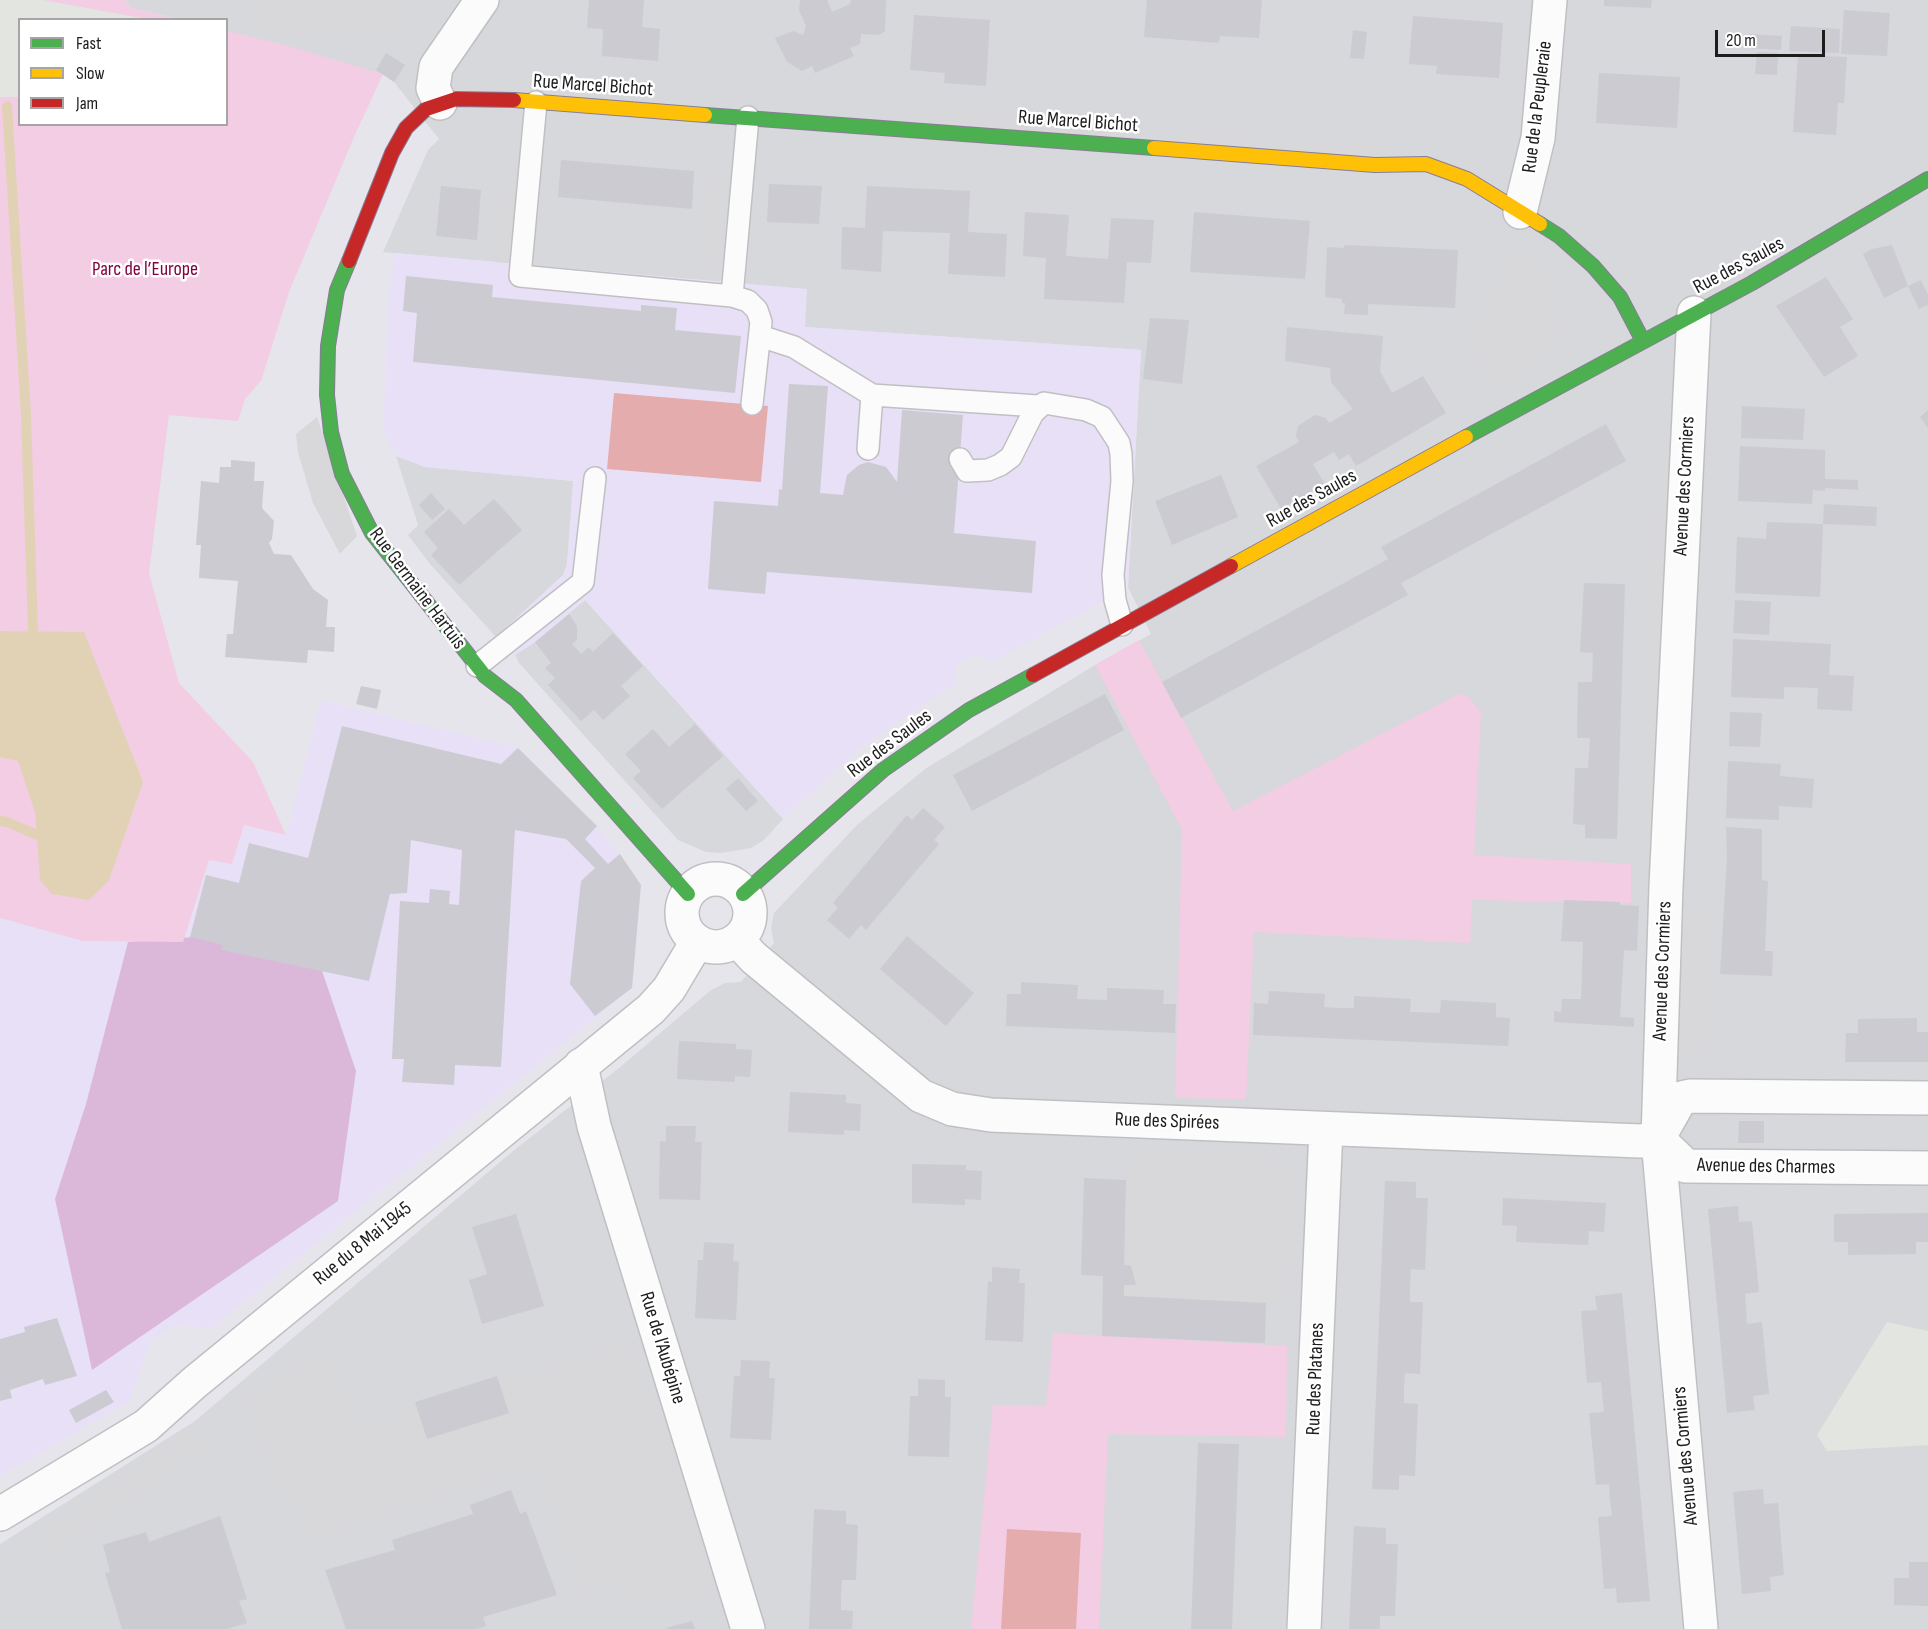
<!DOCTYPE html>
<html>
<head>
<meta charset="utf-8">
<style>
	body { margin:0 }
	#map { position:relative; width:1928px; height:1629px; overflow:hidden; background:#e6e5ec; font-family:"Sofia Sans Condensed",sans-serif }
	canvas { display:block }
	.legend { position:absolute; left:18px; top:18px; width:210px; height:108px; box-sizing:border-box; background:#fff; border:2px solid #a5a5a5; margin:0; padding:8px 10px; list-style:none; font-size:18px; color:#1d1d1d }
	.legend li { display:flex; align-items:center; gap:12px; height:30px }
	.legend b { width:30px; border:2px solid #a5a5a5 }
	.scale { position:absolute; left:1715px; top:30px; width:110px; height:27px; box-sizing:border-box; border:3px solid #1d1d1d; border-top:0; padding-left:8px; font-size:18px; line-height:21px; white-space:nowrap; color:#1d1d1d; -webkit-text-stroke:4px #fff; paint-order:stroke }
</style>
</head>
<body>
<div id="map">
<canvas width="1928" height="1629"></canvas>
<ul class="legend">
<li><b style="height:8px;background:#4caf50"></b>Fast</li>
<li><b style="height:8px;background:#ffc107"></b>Slow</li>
<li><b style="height:8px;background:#c62828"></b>Jam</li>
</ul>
<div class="scale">20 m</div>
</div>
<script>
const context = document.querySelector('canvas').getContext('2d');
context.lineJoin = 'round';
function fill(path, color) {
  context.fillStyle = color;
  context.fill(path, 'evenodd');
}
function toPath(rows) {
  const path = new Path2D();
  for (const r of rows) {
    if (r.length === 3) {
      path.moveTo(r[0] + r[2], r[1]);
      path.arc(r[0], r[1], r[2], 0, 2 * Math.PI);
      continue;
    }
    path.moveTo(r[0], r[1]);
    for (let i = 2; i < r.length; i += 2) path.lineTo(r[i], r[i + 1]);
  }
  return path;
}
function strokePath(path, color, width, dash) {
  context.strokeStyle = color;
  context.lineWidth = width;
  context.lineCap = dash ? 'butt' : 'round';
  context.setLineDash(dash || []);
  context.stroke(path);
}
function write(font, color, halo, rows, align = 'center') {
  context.font = font + ' "Sofia Sans Condensed",sans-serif';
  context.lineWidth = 5;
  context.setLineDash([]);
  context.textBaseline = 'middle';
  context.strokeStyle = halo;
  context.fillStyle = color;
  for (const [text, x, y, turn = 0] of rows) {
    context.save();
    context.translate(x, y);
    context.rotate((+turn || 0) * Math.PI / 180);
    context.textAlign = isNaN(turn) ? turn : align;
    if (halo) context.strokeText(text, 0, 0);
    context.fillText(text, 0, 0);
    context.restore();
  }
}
fill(toPath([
	[125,0,1928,0,1928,1629,0,1629,0,1544,195,1421,513,1151,619,1068,711,990,725,983,741,982,774,943,771,928,774,913,858,824,925,769,1095,665,1151,634,1128,587,1141,350,804,327,507,263,383,252,428,150,439,139,394,82,383,74,227,32,226,20,179,19,131,8],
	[396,456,425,467,574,481,567,564,563,575,496,637,430,564,408,535,418,525],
	[585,600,783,819,764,840,751,848,721,853,706,852,678,840,519,663,515,655,535,642]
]), '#d7d8db');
fill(toPath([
	[394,253,807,289,805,327,1141,350,1128,587,994,661,974,655,955,666,955,684,866,743,783,819,585,600,535,642,515,655,498,635,563,575,567,564,573,481,425,467,396,456,383,431,389,296],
	[321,700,518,748,597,826,641,885,632,988,212,1328,174,1325,149,1343,130,1401,0,1476,0,918,83,941,183,942,209,860,232,863,244,825,286,835]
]), '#e8e0f6');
fill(toPath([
	[206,936,315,950,356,1071,338,1201,92,1370,55,1199,86,1104,128,942]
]), '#dbb8d9');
fill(toPath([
	[0,0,125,0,131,8,179,19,20,20,20,124,226,124,227,31,285,45,383,74,354,137,289,292,261,381,245,399,238,421,169,415,149,573,179,683,253,762,286,835,244,825,232,864,209,860,183,942,83,941,0,918],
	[1139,640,1233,811,1461,693,1470,698,1481,713,1474,855,1631,864,1631,903,1472,900,1470,943,1254,932,1246,1099,1175,1098,1182,830,1095,665],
	[1053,1333,1287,1346,1286,1437,1108,1434,1099,1629,971,1629,993,1405,1046,1406]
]), '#f3cde3');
fill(toPath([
	[614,393,768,406,761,482,607,469],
	[1007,1529,1081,1533,1076,1629,1001,1629]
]), '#e5acad');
fill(toPath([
	[255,0,397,0,395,40,253,32],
	[935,114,1131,127,1130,137,934,125],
	[1178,131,1374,143,1373,153,1177,141],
	[506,159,517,161,507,263,496,262],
	[710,177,723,178,716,268,702,267],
	[1517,246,1540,263,1554,282,1561,330,1557,341,1538,364,1498,389,1465,338],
	[317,417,357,536,340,554,313,503,298,452,296,434],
	[1657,446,1669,446,1654,829,1642,829],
	[1713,903,1707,1051,1682,1064,1688,917],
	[1128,1147,1275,1157,1295,1177,1288,1304,1124,1296,1124,1285,1136,1285,1131,1266,1124,1265],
	[628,1341,663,1429,716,1592,651,1610,610,1588,581,1597,536,1465,312,1539,301,1510,280,1498,244,1394,275,1384,302,1360,332,1350,358,1427,417,1408,428,1439,509,1413,499,1381],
	[196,1427,209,1446,50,1555,37,1535]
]), '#d8d7da');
fill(toPath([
	[0,0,43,0,147,19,20,20,19,97,0,97],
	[1887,1322,1928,1331,1928,1445,1827,1451,1817,1435]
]), '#e2e5e0');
fill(toPath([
	[0,631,84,632,143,782,109,880,89,900,52,894,40,880,35,812,18,761,0,757]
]), '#e2d2b5');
strokePath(toPath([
	[7,106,26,415,33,631],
	[0,821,7,822,37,835]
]), '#e2d2b5', 10);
fill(toPath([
	[589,0,644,0,642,27,660,29,658,61,602,56,603,29,587,28],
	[800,0,827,0,832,12,850,4,851,0,886,0,885,31,879,35,861,34,860,44,850,48,854,56,815,73,812,66,802,71,787,62,775,38,793,31,803,35,806,26,799,10],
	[1147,0,1262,0,1259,38,1220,36,1219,43,1144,37],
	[1604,0,1652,0,1651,8,1604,6],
	[1844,10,1890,13,1887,56,1841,54],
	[914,15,990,20,986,86,944,83,945,73,910,70],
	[1413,16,1503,23,1499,78,1436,74,1437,66,1409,64],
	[1791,26,1840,29,1839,53,1789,51],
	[1353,30,1367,32,1364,59,1350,58],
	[1749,34,1782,36,1781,50,1748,48],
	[1757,52,1778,53,1777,75,1755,74],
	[386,53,405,65,394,82,376,70],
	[1798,55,1847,57,1844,103,1838,103,1836,135,1793,132],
	[1599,73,1680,77,1677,128,1596,123],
	[561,160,694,171,692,209,558,197],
	[769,184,822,186,819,224,767,222],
	[441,186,481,190,477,240,436,236],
	[867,186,970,191,968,232,1007,234,1005,277,948,274,950,233,883,231,881,272,841,269,842,227,865,228],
	[1025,212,1069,215,1066,256,1108,259,1111,218,1154,220,1151,263,1127,262,1124,303,1044,299,1046,258,1023,256],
	[1194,212,1310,221,1305,279,1190,272],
	[1344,245,1458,250,1455,308,1368,304,1368,315,1344,314,1345,303,1342,303,1342,299,1325,297,1327,247,1344,248],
	[1892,245,1908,286,1884,298,1863,254,1872,249],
	[406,276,493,285,492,297,641,311,641,305,677,308,675,330,741,336,735,393,413,362,417,313,403,311],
	[1826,277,1853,319,1840,327,1858,356,1824,377,1776,306],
	[1921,280,1928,295,1928,305,1919,309,1908,286],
	[1150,318,1189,320,1182,384,1143,379],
	[1287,327,1383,336,1380,371,1392,393,1423,376,1446,413,1356,466,1349,454,1339,460,1334,452,1313,464,1325,484,1281,509,1256,466,1299,442,1296,436,1298,426,1315,415,1326,418,1329,423,1353,409,1331,382,1330,368,1285,361],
	[789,384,828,386,820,493,843,495,847,475,859,465,868,462,886,467,897,482,902,410,963,415,954,533,1036,541,1032,593,767,572,765,594,708,589,714,501,778,506,779,489,782,490],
	[1742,406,1805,409,1803,440,1741,438],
	[1928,410,1928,428,1920,417],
	[1606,424,1626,461,1401,583,1408,595,1181,718,1162,682,1388,559,1381,547],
	[1740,446,1825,450,1825,479,1858,480,1858,490,1825,488,1825,491,1813,490,1812,504,1738,501],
	[231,460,255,462,254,481,264,481,262,508,274,521,272,539,269,543,274,554,291,555,313,589,328,600,326,627,335,627,334,652,308,650,307,663,225,657,227,634,233,634,238,581,199,578,201,545,196,545,201,481,219,483,220,467,231,467],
	[1221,475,1238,517,1172,545,1155,501],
	[431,493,445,509,432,520,419,505],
	[494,499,522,530,459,585,431,555,438,548,424,532,449,509,464,525],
	[1824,504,1877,507,1876,526,1823,524],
	[1767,522,1823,524,1820,597,1735,593,1737,537,1766,539],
	[1584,583,1625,584,1617,839,1585,838,1585,825,1573,824,1575,768,1588,768,1589,754,1590,738,1577,738,1578,682,1592,682,1593,653,1580,652],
	[1735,600,1771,602,1769,635,1733,633],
	[569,614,577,626,577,640,572,644,581,654,589,647,593,652,613,633,643,666,621,686,630,696,603,720,594,710,581,721,548,685,555,678,545,668,551,663,535,642],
	[1733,639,1831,644,1829,675,1854,676,1852,711,1817,709,1818,688,1784,687,1784,699,1731,697],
	[361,686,381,690,377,709,356,704],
	[1105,694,1124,730,972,811,953,775],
	[1730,712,1762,713,1760,747,1729,746],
	[695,724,723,756,662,809,633,778,641,771,625,754,653,729,669,747],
	[342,726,501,764,518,748,597,826,585,839,608,864,620,854,641,885,632,988,595,1016,570,984,581,881,595,868,566,839,515,830,501,1067,455,1065,454,1085,402,1082,404,1059,392,1059,400,901,429,903,430,889,450,891,449,904,459,905,462,850,411,840,407,893,390,894,369,981,221,950,223,945,190,937,206,875,239,883,249,843,308,858],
	[1728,761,1781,764,1780,776,1814,779,1812,808,1779,806,1779,820,1726,818],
	[738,778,758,801,746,811,726,789],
	[923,808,945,827,934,840,939,844,866,930,861,925,849,939,827,920,838,908,833,903,907,815,912,820],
	[1726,827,1762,829,1762,880,1768,881,1765,951,1773,951,1772,976,1720,974,1727,858],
	[1564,900,1620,902,1620,905,1639,906,1637,951,1624,950,1620,1017,1634,1018,1634,1027,1554,1022,1554,1011,1561,1012,1562,999,1581,999,1583,942,1561,941],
	[907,936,974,993,946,1026,880,969],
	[1021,982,1078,985,1077,999,1107,1000,1107,988,1164,990,1163,1004,1176,1004,1175,1033,1006,1026,1007,994,1021,994],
	[1269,991,1325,994,1324,1007,1339,1008,1354,1008,1354,996,1411,999,1410,1012,1440,1013,1441,1000,1496,1003,1496,1017,1510,1018,1508,1046,1253,1035,1254,1003,1268,1004],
	[1917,1018,1917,1032,1928,1032,1928,1062,1845,1062,1846,1033,1858,1033,1858,1019],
	[679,1041,736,1044,736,1049,752,1050,750,1077,735,1076,735,1082,677,1079],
	[790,1092,846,1095,846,1103,861,1104,860,1131,844,1130,844,1135,788,1132],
	[1739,1121,1764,1121,1764,1143,1738,1143],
	[666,1126,696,1126,695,1142,702,1142,700,1200,659,1199,660,1141,666,1142],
	[912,1164,966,1165,966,1170,982,1171,981,1200,965,1199,965,1205,912,1203],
	[1084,1178,1126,1180,1124,1265,1131,1266,1136,1285,1124,1285,1124,1296,1266,1303,1265,1343,1102,1336,1103,1276,1081,1275],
	[1385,1181,1416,1182,1416,1198,1428,1198,1425,1270,1411,1269,1410,1286,1410,1302,1423,1302,1420,1374,1405,1373,1404,1388,1404,1403,1418,1404,1415,1476,1399,1475,1399,1490,1372,1489],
	[1503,1198,1606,1203,1604,1232,1589,1231,1588,1245,1516,1242,1517,1226,1502,1225],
	[1738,1206,1739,1222,1752,1221,1759,1292,1745,1294,1747,1324,1762,1322,1769,1394,1753,1396,1755,1410,1727,1413,1708,1209],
	[1928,1213,1928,1242,1916,1242,1916,1254,1848,1255,1848,1242,1834,1242,1834,1214],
	[516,1214,544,1306,482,1324,469,1280,487,1274,472,1227],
	[704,1242,734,1244,733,1261,739,1262,736,1320,695,1318,698,1260,703,1260],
	[992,1267,1020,1269,1019,1283,1025,1283,1023,1342,985,1340,988,1281,992,1282],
	[1622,1293,1650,1601,1617,1603,1616,1588,1604,1589,1598,1517,1612,1516,1610,1500,1609,1484,1596,1485,1589,1413,1604,1412,1601,1382,1587,1383,1581,1311,1597,1310,1595,1296],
	[57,1318,77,1376,45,1385,43,1379,10,1390,12,1398,0,1401,0,1339,25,1332,24,1327],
	[741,1360,770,1361,769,1378,775,1378,771,1440,730,1438,734,1376,740,1376],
	[497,1376,509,1413,427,1439,415,1402],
	[918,1379,945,1380,945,1397,951,1397,949,1457,908,1456,910,1396,918,1396],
	[106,1390,114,1402,76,1423,69,1410],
	[1198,1443,1239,1444,1232,1629,1191,1629],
	[1763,1489,1764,1504,1778,1503,1784,1575,1770,1577,1771,1591,1742,1594,1733,1492],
	[511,1490,520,1514,526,1511,557,1595,483,1617,486,1626,477,1629,346,1629,325,1570,395,1550,392,1540,473,1514,470,1505],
	[814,1509,846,1511,846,1524,858,1525,856,1580,842,1580,841,1595,841,1610,853,1611,852,1629,809,1629],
	[220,1516,247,1599,239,1601,247,1623,227,1629,122,1629,105,1573,110,1572,103,1545,146,1532,149,1542],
	[1354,1526,1386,1528,1386,1544,1398,1544,1395,1616,1380,1616,1380,1629,1349,1629],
	[1909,1562,1928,1562,1928,1606,1894,1605,1894,1578,1909,1578],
	[692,1621,695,1629,666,1629,666,1628]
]), '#cbcbd1');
const lane = toPath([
	[536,102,520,276,732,296,748,117],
	[732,296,748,301,757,310,761,322,752,404],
	[760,336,794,347,872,395,1038,406],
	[868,449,872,395],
	[960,459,967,471,988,470,1000,465,1011,457,1033,413,1044,403,1086,410,1102,417,1119,443,1121,454,1122,481,1113,575,1115,600,1122,625],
	[477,666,583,582,595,478]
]);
const street = toPath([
	[440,103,433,88,436,67,482,0],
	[1520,212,1538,138,1550,0],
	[1694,313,1666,886,1658,1139,1701,1629],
	[716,913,34],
	[737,940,754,958,921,1096,952,1109,991,1115,1640,1141,1658,1139],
	[581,1065,594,1126,748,1629],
	[1660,1135,1681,1098,1690,1096,1928,1098],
	[1658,1139,1686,1166,1928,1168],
	[0,1514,146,1426,194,1383,651,1009,669,989,697,942],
	[1304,1629,1326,1129]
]);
const fast = toPath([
	[705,115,1154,148],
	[1540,224,1559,236,1593,266,1620,297,1643,341],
	[349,261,337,290,328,346,327,395,331,432,342,474,372,533,485,676,516,700,688,894],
	[1466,437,1752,283,1928,179],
	[743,894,883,770,969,710,1033,675]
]);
const slow = toPath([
	[514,100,705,115],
	[1154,148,1375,165,1426,164,1467,179,1540,224],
	[1231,566,1466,437]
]);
const jam = toPath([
	[349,261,392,153,406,128,426,109,456,99,514,100],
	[1033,675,1231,566]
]);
strokePath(lane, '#c0c0c3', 24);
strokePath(street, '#c0c0c3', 36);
strokePath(fast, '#897c97', 16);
strokePath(slow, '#897c97', 16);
strokePath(jam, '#897c97', 16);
strokePath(lane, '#fbfbfc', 21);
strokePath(street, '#fbfbfc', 33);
strokePath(fast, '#4caf50', 14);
strokePath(slow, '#ffc107', 14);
strokePath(jam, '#c62828', 14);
write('20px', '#1d1d1d', '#fff', [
	["Rue Marcel Bichot",593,86,4],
	["Rue de la Peupleraie",1538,107,-83],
	["Rue Marcel Bichot",1078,122,4],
	["Rue des Saules",1739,266,-28],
	["Avenue des Cormiers",1685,486,-87],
	["Rue des Saules",1312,499,-29],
	["Rue Germaine Hartuis",417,589,53],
	["Rue des Saules",890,744,-37],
	["Avenue des Cormiers",1663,971,-88],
	["Rue des Spirées",1167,1122,2],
	["Avenue des Charmes",1766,1167,1],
	["Rue du 8 Mai 1945",363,1244,-39],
	["Rue de l’Aubépine",662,1348,73],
	["Rue des Platanes",1316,1379,-88],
	["Avenue des Cormiers",1686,1456,-95]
]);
write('20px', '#830342', '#fff', [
	["Parc de l’Europe",145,270]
]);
</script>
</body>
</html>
